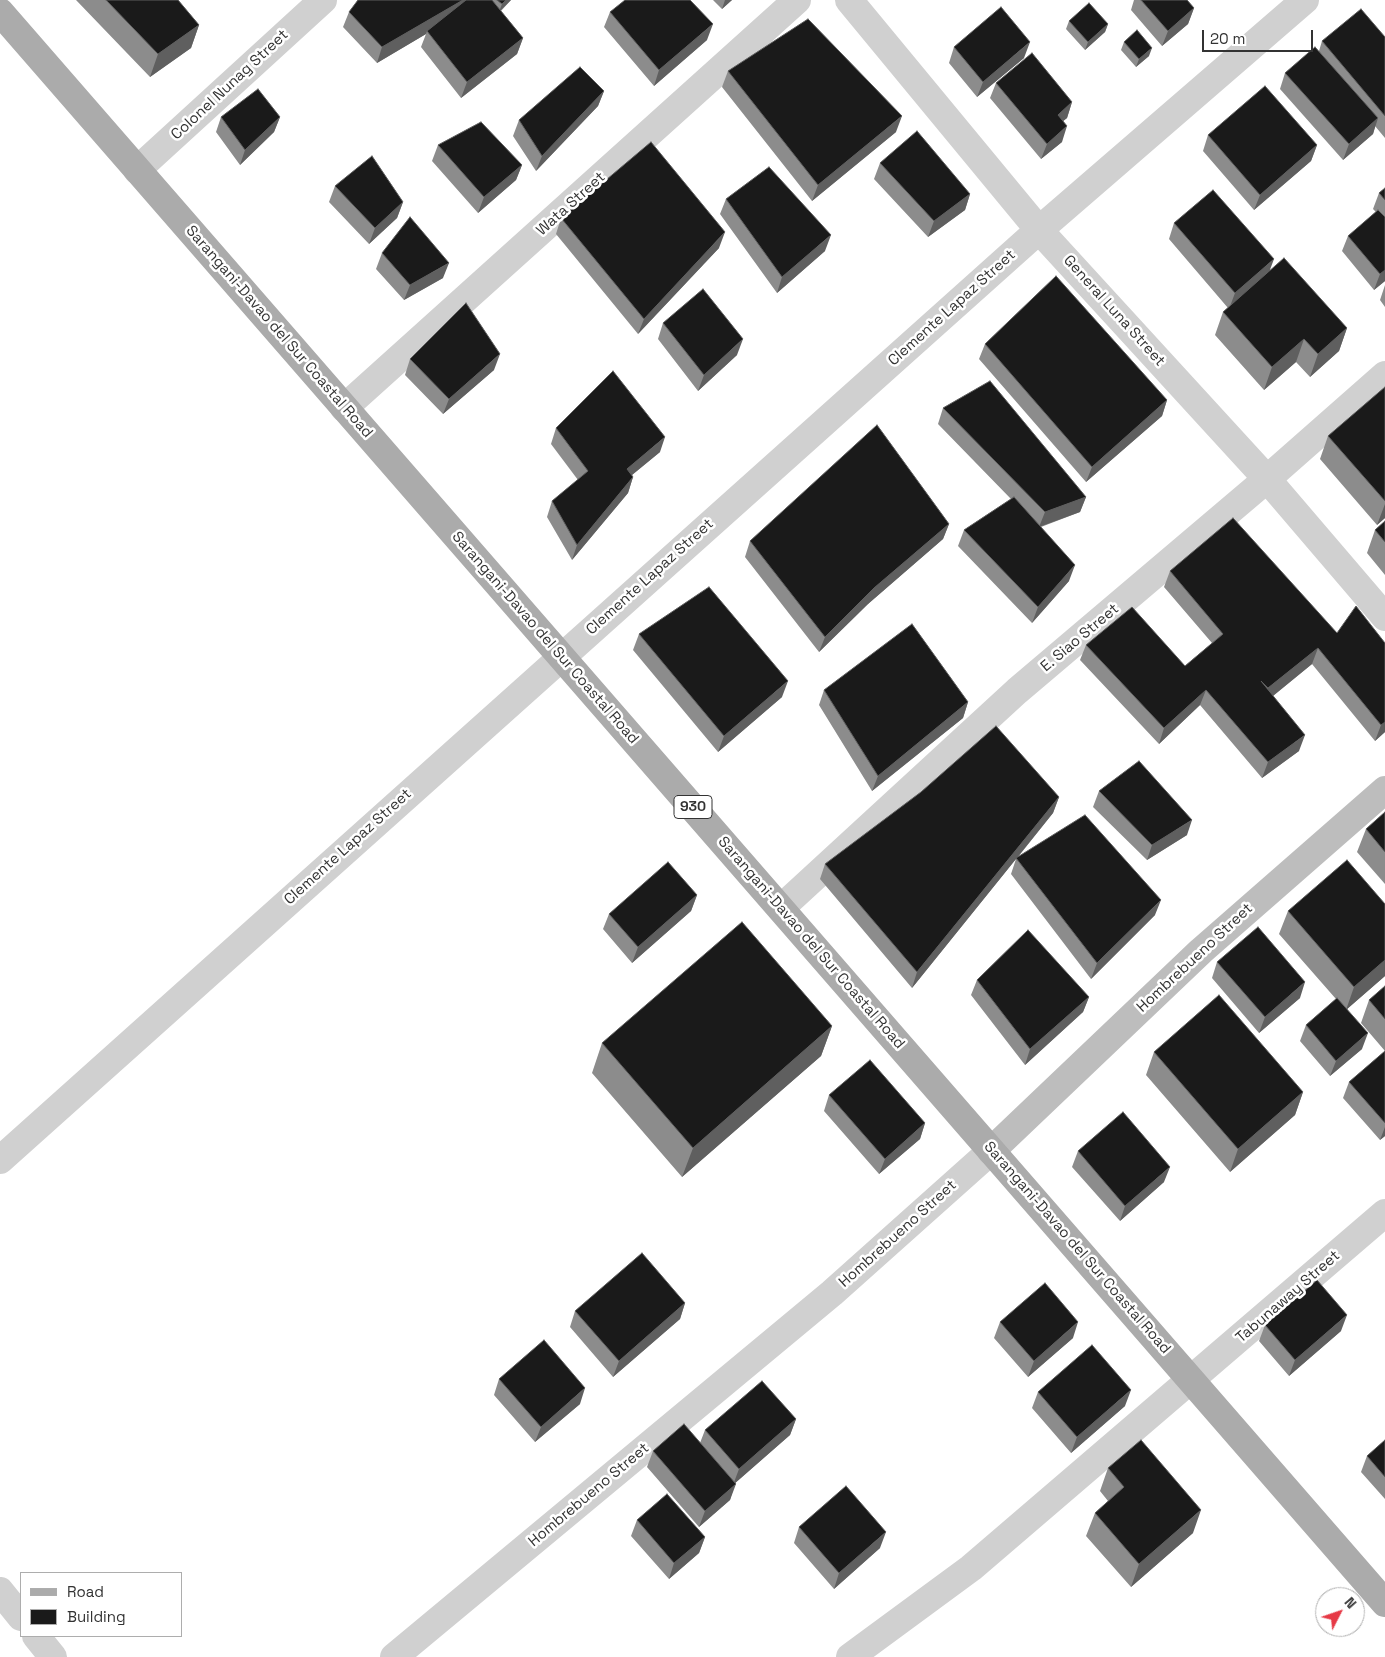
<!DOCTYPE html>
<html>
<head>
<meta charset="utf-8">
<style>
	body { margin:0 }
	#map { position:relative; width:1385px; height:1657px; overflow:hidden; background:#fff; font-family:"Space Grotesk",sans-serif }
	canvas { display:block }
	.legend { position:absolute; left:20px; top:1572px; width:162px; height:65px; box-sizing:border-box; background:#fff; border:1px solid #adadad; margin:0; padding:6px 9px; list-style:none; font-size:15px; color:#333 }
	.legend li { display:flex; align-items:center; gap:10px; height:25px }
	.legend b { width:25px; border:1px solid #adadad }
	.north { position:absolute; left:1315px; top:1587px; width:50px; height:50px; box-sizing:border-box; background:#fff; border:1px solid #adadad; border-radius:50%; rotate:49deg; font-size:14px; font-weight:700; line-height:20px; text-align:center; color:#333 }
	.north::after { content:''; display:block; margin:auto; width:18px; height:22px; background:#e63946; clip-path:polygon(50% 0,100% 100%,50% 72%,0 100%) }
	.scale { position:absolute; left:1202px; top:30px; width:111px; height:22px; box-sizing:border-box; border:2px solid #333; border-top:0; padding-left:6px; font-size:15px; line-height:18px; white-space:nowrap; color:#333; -webkit-text-stroke:4px #fff; paint-order:stroke }
</style>
</head>
<body>
<div id="map">
<canvas width="1385" height="1657"></canvas>
<ul class="legend">
<li><b style="height:6px;background:#ababab"></b>Road</li>
<li><b style="height:14px;background:#1a1a1a"></b>Building</li>
</ul>
<div class="north">N</div>
<div class="scale">20 m</div>
</div>
<script>
const context = document.querySelector('canvas').getContext('2d');
context.lineJoin = 'round';
function toPath(rows) {
  const path = new Path2D();
  for (const r of rows) {
    path.moveTo(r[0], r[1]);
    for (let i = 2; i < r.length; i += 2) path.lineTo(r[i], r[i + 1]);
  }
  return path;
}
function strokePath(path, color, width, dash) {
  context.strokeStyle = color;
  context.lineWidth = width;
  context.lineCap = dash ? 'butt' : 'round';
  context.setLineDash(dash || []);
  context.stroke(path);
}
function fill(path, color) {
  context.fillStyle = color;
  context.fill(path, 'evenodd');
}
function write(font, color, halo, rows, align = 'center') {
  context.font = font + ' "Space Grotesk",sans-serif';
  context.lineWidth = 5;
  context.setLineDash([]);
  context.textBaseline = 'middle';
  context.strokeStyle = halo;
  context.fillStyle = color;
  for (const [text, x, y, turn = 0] of rows) {
    context.save();
    context.translate(x, y);
    context.rotate((+turn || 0) * Math.PI / 180);
    context.textAlign = isNaN(turn) ? turn : align;
    if (halo) context.strokeText(text, 0, 0);
    context.fillText(text, 0, 0);
    context.restore();
  }
}
strokePath(toPath([
	[849,0,1039,230,1267,479,1385,617],
	[137,170,323,0],
	[344,408,797,0],
	[781,908,1017,691,1267,479,1385,375],
	[0,1160,1039,230,1305,0],
	[0,1591,21,1617],
	[36,1636,53,1657],
	[394,1657,832,1293,991,1151],
	[850,1657,971,1568,1385,1213]
]), '#d0d0d0', 28);
strokePath(toPath([
	[991,1151,1201,951,1385,790]
]), '#bdbdbd', 28);
strokePath(toPath([
	[0,12,1385,1603]
]), '#ababab', 28);
fill(toPath([
	[76,0,178,0,199,25,191,48,150,77],
	[358,0,511,0,501,11,523,38,517,54,461,98,421,47,426,34,377,63,343,27,349,12],
	[713,0,732,0,722,9],
	[1134,0,1187,0,1194,8,1188,24,1162,46,1131,10],
	[610,12,707,40,654,86,604,27],
	[1069,21,1108,24,1105,32,1085,50,1066,29],
	[1385,37,1385,138,1375,126,1373,134,1343,160,1280,89,1285,73,1319,51,1322,41],
	[1124,42,1149,56,1136,67,1121,50],
	[954,47,1024,58,977,97,949,63],
	[728,71,896,132,812,201,722,87],
	[996,83,1072,102,1067,118,1063,121,1062,142,1041,159,990,98],
	[604,91,598,106,536,171,513,136,519,120],
	[221,117,280,117,274,132,240,165,216,132],
	[1208,135,1317,145,1311,161,1254,210,1203,151],
	[438,145,522,165,516,180,478,213,432,161],
	[880,163,970,194,965,210,928,237,874,179],
	[335,186,403,202,397,218,369,244,329,202],
	[1385,188,1385,281,1374,290,1342,251,1348,236,1376,212,1373,209,1379,193],
	[726,199,825,251,777,293,720,214],
	[561,218,719,248,638,334,556,234],
	[1174,223,1270,270,1347,328,1339,351,1310,377,1296,362,1264,390,1215,335,1223,312,1228,308,1169,239],
	[382,253,443,278,404,300,376,269],
	[1385,285,1385,307,1380,300],
	[663,323,737,355,698,391,658,339],
	[985,344,1167,400,1162,416,1086,482,979,359],
	[410,359,494,370,443,414,405,375],
	[1385,387,1385,518,1377,525,1320,459,1328,436],
	[943,408,1086,497,1080,512,1041,527,1069,581,1032,623,958,546,964,530,1011,499,938,424],
	[556,428,660,452,632,475,633,477,628,493,572,560,547,517,552,501,578,480,551,444],
	[1385,521,1385,575,1367,553,1375,530],
	[949,524,943,539,868,604,819,652,745,557,750,541],
	[1170,571,1337,633,1385,643,1385,732,1375,741,1312,664,1273,696,1299,751,1262,778,1200,705,1159,744,1080,660,1086,645,1185,666,1212,643,1164,587],
	[639,634,782,697,718,752,633,650],
	[824,690,968,702,963,718,872,791,819,705],
	[1099,791,1187,835,1147,860,1093,807],
	[1059,797,1053,813,1018,857,1155,915,1091,979,1011,874,1016,859,912,988,820,879,825,864],
	[1385,812,1385,884,1357,852,1366,829],
	[697,895,691,911,632,963,603,929,609,914],
	[1385,904,1385,976,1347,1009,1362,1049,1330,1076,1300,1041,1306,1025,1336,999,1279,934,1288,911],
	[1217,962,1300,998,1259,1033,1212,978],
	[977,980,1089,997,1083,1012,1025,1065,971,995],
	[1385,986,1385,1136,1380,1140,1343,1098,1349,1082,1385,1051,1361,1023,1369,1000],
	[832,1026,821,1056,682,1177,592,1073,602,1043],
	[1154,1052,1303,1092,1295,1115,1230,1172,1146,1075],
	[829,1095,925,1123,920,1139,879,1174,824,1111],
	[1078,1151,1164,1182,1120,1221,1072,1167],
	[685,1303,680,1319,613,1377,570,1327,575,1311],
	[1000,1322,1073,1338,1028,1377,994,1338],
	[1265,1325,1341,1331,1289,1376,1259,1341],
	[499,1379,580,1404,535,1442,494,1395],
	[1038,1392,1125,1406,1071,1453,1032,1408],
	[796,1419,790,1435,735,1483,730,1500,699,1527,647,1467,653,1451,700,1443,705,1430],
	[1385,1440,1385,1499,1361,1472,1367,1456],
	[1108,1468,1193,1533,1131,1587,1086,1536,1095,1513,1108,1501,1100,1491],
	[637,1520,705,1537,699,1553,669,1579,631,1536],
	[799,1527,880,1548,834,1589,794,1543]
]), '#8c8c8c');
fill(toPath([
	[463,0,470,0,427,31,426,34,377,63,382,47],
	[506,0,511,0,499,12,502,4],
	[725,0,732,0,722,9],
	[1194,8,1188,24,1162,46,1168,31],
	[713,24,707,40,654,86,659,70],
	[1108,24,1105,32,1085,50,1088,42],
	[199,25,191,48,150,77,158,54],
	[523,38,517,54,461,98,467,82],
	[1030,42,1024,58,977,97,983,82],
	[1152,48,1149,56,1136,67,1139,59],
	[604,91,598,106,536,171,542,156],
	[1072,102,1067,118,1052,130,1058,115],
	[902,116,896,132,812,201,818,185],
	[280,117,274,132,240,165,245,150],
	[1378,118,1373,134,1343,160,1349,144],
	[1067,126,1062,142,1041,159,1047,144],
	[1317,145,1311,161,1254,210,1260,195],
	[522,165,516,180,478,213,484,197],
	[970,194,965,210,928,237,934,221],
	[403,202,397,218,369,244,375,228],
	[725,232,719,248,638,334,644,319],
	[831,235,825,251,777,293,782,277],
	[1274,259,1268,275,1229,309,1235,293],
	[449,263,443,278,404,300,410,285],
	[1385,270,1385,281,1374,290,1380,274],
	[1347,328,1339,351,1310,377,1318,354],
	[743,339,737,355,698,391,704,375],
	[1304,339,1296,362,1264,390,1272,367],
	[500,354,494,370,443,414,449,399],
	[1167,400,1162,416,1086,482,1092,467],
	[665,437,660,452,621,484,627,469],
	[633,477,628,493,572,560,577,545],
	[1086,497,1080,512,1039,527,1045,512],
	[1385,504,1385,518,1377,525],
	[949,524,943,539,868,604,819,652,825,637,874,588],
	[1075,565,1069,581,1032,623,1038,607],
	[1318,648,1312,664,1263,704,1268,688],
	[788,681,782,697,718,752,724,736],
	[1206,690,1200,705,1159,744,1164,728],
	[968,702,963,718,872,791,878,776],
	[1385,722,1385,732,1375,741,1381,725],
	[1305,735,1299,751,1262,778,1268,762],
	[1059,797,1053,813,912,988,917,972],
	[1192,820,1187,835,1147,860,1152,845],
	[697,895,691,911,632,963,638,947],
	[1161,900,1155,915,1091,979,1097,963],
	[1385,960,1385,976,1346,1010,1354,987],
	[1305,982,1300,998,1259,1033,1265,1017],
	[1089,997,1083,1012,1025,1065,1030,1049],
	[832,1026,821,1056,682,1177,693,1148],
	[1368,1033,1362,1049,1330,1076,1336,1061],
	[1303,1092,1295,1115,1230,1172,1238,1149],
	[925,1123,920,1139,879,1174,885,1159],
	[1385,1127,1385,1136,1380,1140],
	[1170,1167,1164,1182,1120,1221,1125,1206],
	[685,1303,680,1319,613,1377,619,1361],
	[1347,1315,1341,1331,1289,1376,1295,1360],
	[1078,1322,1073,1338,1028,1377,1034,1361],
	[585,1388,580,1404,535,1442,541,1427],
	[1131,1390,1125,1406,1071,1453,1077,1437],
	[796,1419,790,1435,733,1485,739,1469],
	[736,1484,730,1500,699,1527,705,1511],
	[1201,1510,1193,1533,1131,1587,1139,1564],
	[886,1532,880,1548,834,1589,839,1573],
	[705,1537,699,1553,669,1579,674,1563]
]), '#5f5f5f');
const building = toPath([
	[106,0,178,0,199,25,158,54,106,0],
	[358,0,463,0,382,47,349,12,358,0],
	[466,0,492,0,523,38,467,82,427,31,466,0],
	[497,0,506,0,502,4,497,0],
	[625,0,690,0,713,24,659,70,610,12,625,0],
	[1141,0,1187,0,1194,8,1168,31,1141,0],
	[1089,3,1108,24,1088,42,1069,21,1089,3],
	[1001,7,1030,42,983,82,954,47,1001,7],
	[1361,9,1385,37,1385,116,1322,41,1361,9],
	[808,19,902,116,818,185,728,71,808,19],
	[1137,30,1152,48,1139,59,1124,42,1137,30],
	[1315,47,1378,118,1349,144,1285,73,1315,47],
	[1032,53,1072,102,1058,115,1067,126,1047,144,996,83,1032,53],
	[580,67,604,91,542,156,519,120,580,67],
	[1265,86,1317,145,1260,195,1208,135,1265,86],
	[258,89,280,117,245,150,221,117,258,89],
	[481,122,522,165,484,197,438,145,481,122],
	[917,131,970,194,934,221,880,163,917,131],
	[651,142,725,232,644,319,561,218,651,142],
	[372,156,403,202,375,228,335,186,372,156],
	[769,167,831,235,782,277,726,199,769,167],
	[1385,188,1385,200,1379,193,1385,188],
	[1213,190,1274,259,1235,293,1174,223,1213,190],
	[1378,210,1385,217,1385,270,1380,274,1348,236,1378,210],
	[410,217,449,263,410,285,382,253,410,217],
	[1284,258,1347,328,1318,354,1304,339,1272,367,1223,312,1284,258],
	[1056,276,1167,400,1092,467,985,344,1056,276],
	[703,289,743,339,704,375,663,323,703,289],
	[466,303,500,354,449,399,410,359,466,303],
	[613,371,665,437,627,469,633,477,577,545,552,501,588,471,556,428,613,371],
	[990,381,1086,497,1045,512,943,408,990,381],
	[1385,387,1385,501,1328,436,1385,387],
	[877,425,949,524,874,588,825,637,750,541,877,425],
	[1014,497,1075,565,1038,607,964,530,1014,497],
	[1233,518,1337,633,1356,606,1385,643,1385,722,1381,725,1318,648,1268,688,1261,681,1305,735,1268,762,1206,690,1164,728,1086,645,1132,607,1185,666,1223,634,1170,571,1233,518],
	[1385,521,1385,542,1375,530,1385,521],
	[709,587,788,681,724,736,639,634,709,587],
	[912,624,968,702,878,776,824,690,912,624],
	[996,726,1059,797,917,972,825,864,921,792,996,726],
	[1139,761,1192,820,1152,845,1099,791,1139,761],
	[1385,812,1385,852,1366,829,1385,812],
	[1085,815,1161,900,1097,963,1016,858,1085,815],
	[1347,860,1385,904,1385,960,1354,987,1288,911,1347,860],
	[668,862,697,895,638,947,609,914,668,862],
	[742,922,832,1026,693,1148,602,1043,742,922],
	[1258,927,1305,982,1265,1017,1217,962,1258,927],
	[1028,930,1089,997,1030,1049,977,980,1028,930],
	[1385,986,1385,1019,1369,1000,1385,986],
	[1219,995,1303,1092,1238,1149,1154,1052,1219,995],
	[1337,998,1368,1033,1336,1061,1306,1025,1337,998],
	[1385,1051,1385,1123,1349,1082,1385,1051],
	[870,1060,925,1123,885,1159,829,1095,870,1060],
	[1123,1112,1170,1167,1125,1206,1078,1151,1123,1112],
	[642,1253,685,1303,619,1361,575,1311,642,1253],
	[1317,1280,1347,1315,1295,1360,1265,1325,1317,1280],
	[1045,1283,1078,1322,1034,1361,1000,1322,1045,1283],
	[544,1340,585,1388,541,1427,499,1379,544,1340],
	[1092,1345,1131,1390,1077,1437,1038,1392,1092,1345],
	[762,1381,796,1419,739,1469,705,1430,762,1381],
	[684,1424,736,1484,705,1511,653,1451,684,1424],
	[1141,1440,1201,1510,1139,1564,1095,1513,1124,1487,1108,1468,1141,1440],
	[1385,1440,1385,1477,1367,1456,1385,1440],
	[846,1486,886,1532,839,1573,799,1527,846,1486],
	[667,1494,705,1537,674,1563,637,1520,667,1494]
]);
fill(building, '#1a1a1a');
strokePath(building, '#5f5f5f', 1);
for (const [x, y, w] of [
	[693,807,38]
]) {
  const box = new Path2D();
  box.roundRect(x - w / 2, y - 11.5, w, 23, 4);
  context.fillStyle = '#fff';
  context.fill(box);
  strokePath(box, '#333', 1);
}
write('bold 14px', '#333', null, [
	["930",693,807]
]);
write('15px', '#333', '#fff', [
	["Colonel Nunag Street",230,85,-43],
	["Wata Street",571,204,-42],
	["Clemente Lapaz Street",952,308,-42],
	["General Luna Street",1114,311,48],
	["Sarangani-Davao del Sur Coastal Road",279,332,49],
	["Clemente Lapaz Street",650,577,-42],
	["Sarangani-Davao del Sur Coastal Road",545,638,49],
	["E. Siao Street",1080,638,-40],
	["Clemente Lapaz Street",348,847,-42],
	["Sarangani-Davao del Sur Coastal Road",811,943,49],
	["Hombrebueno Street",1195,958,-43],
	["Hombrebueno Street",898,1234,-42],
	["Sarangani-Davao del Sur Coastal Road",1077,1248,49],
	["Tabunaway Street",1288,1297,-41],
	["Hombrebueno Street",589,1495,-40]
]);
</script>
</body>
</html>
